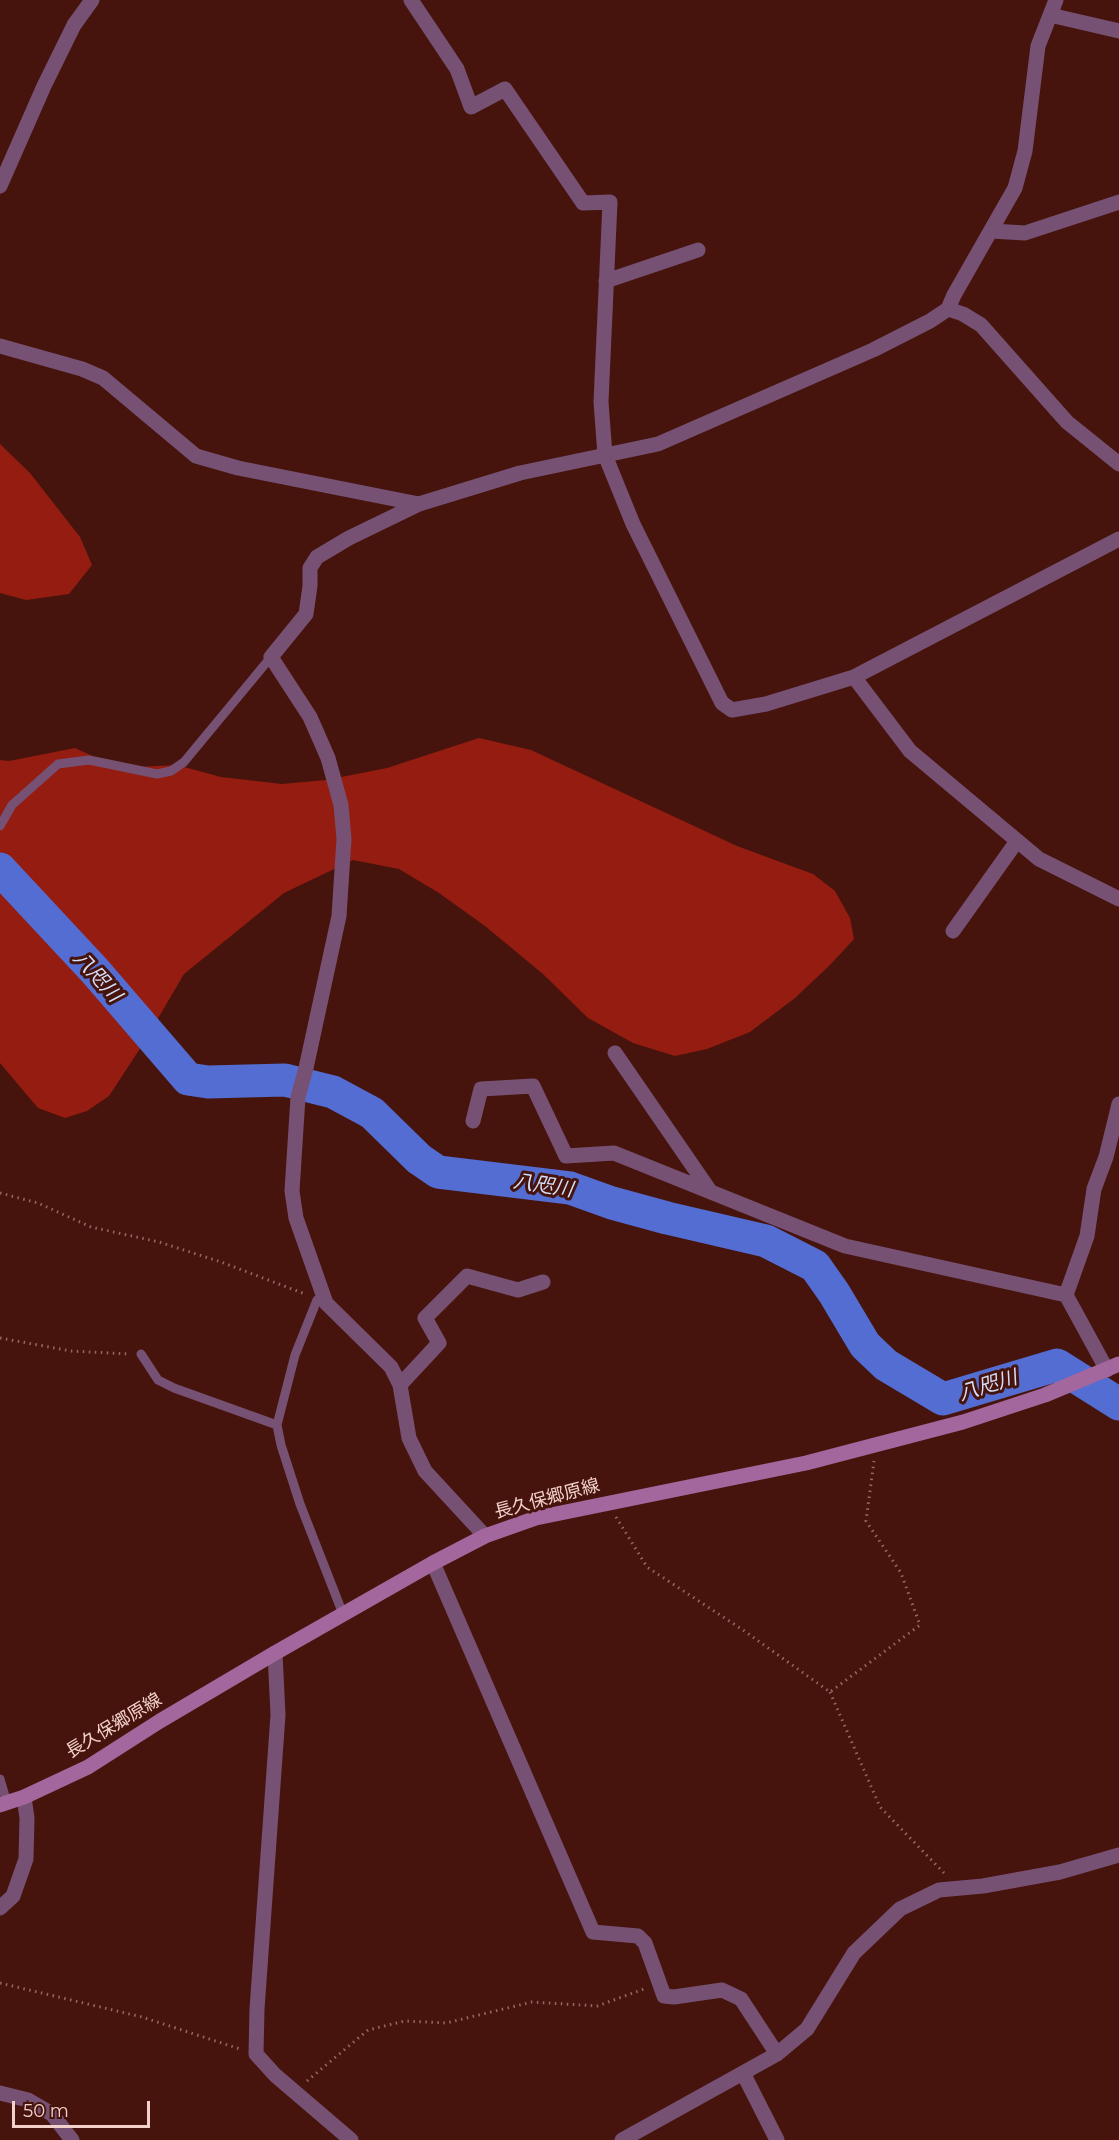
<!DOCTYPE html>
<html>
<head>
<meta charset="utf-8">
<style>
	body { margin:0 }
	#map { position:relative; width:1119px; height:2140px; overflow:hidden; background:#46140d; font-family:Montserrat,sans-serif }
	canvas { display:block }
	.scale { position:absolute; left:12px; top:2101px; width:138px; height:27px; box-sizing:border-box; border:3px solid #f3d1cb; border-top:0; padding-left:8px; font-size:18px; line-height:21px; white-space:nowrap; color:#f3d1cb; -webkit-text-stroke:4px #46140d; paint-order:stroke }
</style>
</head>
<body>
<div id="map">
<canvas width="1119" height="2140"></canvas>
<div class="scale">50 m</div>
</div>
<script>
const context = document.querySelector('canvas').getContext('2d');
context.lineJoin = 'round';
function fill(path, color) {
  context.fillStyle = color;
  context.fill(path, 'evenodd');
}
function toPath(rows) {
  const path = new Path2D();
  for (const r of rows) {
    path.moveTo(r[0], r[1]);
    for (let i = 2; i < r.length; i += 2) path.lineTo(r[i], r[i + 1]);
  }
  return path;
}
function strokePath(path, color, width, dash) {
  context.strokeStyle = color;
  context.lineWidth = width;
  context.lineCap = dash ? 'butt' : 'round';
  context.setLineDash(dash || []);
  context.stroke(path);
}
function write(font, color, halo, rows, align = 'center') {
  context.font = font + ' Montserrat,"Noto Sans JP",sans-serif';
  context.lineWidth = 6;
  context.setLineDash([]);
  context.textBaseline = 'middle';
  context.strokeStyle = halo;
  context.fillStyle = color;
  for (const [text, x, y, turn = 0] of rows) {
    context.save();
    context.translate(x, y);
    context.rotate((+turn || 0) * Math.PI / 180);
    context.textAlign = isNaN(turn) ? turn : align;
    if (halo) context.strokeText(text, 0, 0);
    context.fillText(text, 0, 0);
    context.restore();
  }
}
fill(toPath([
	[0,444,30,473,80,537,92,565,69,594,26,600,0,593],
	[479,738,531,750,737,846,813,874,835,891,850,918,854,939,830,965,795,998,750,1032,707,1049,675,1056,633,1043,588,1018,543,974,485,926,439,893,399,869,353,860,284,893,184,974,143,1044,109,1096,87,1111,65,1118,38,1108,0,1063,0,760,9,761,75,748,112,765,137,767,177,765,221,777,282,784,326,780,387,768]
]), '#941c10');
strokePath(toPath([
	[0,869,95,971,188,1079,208,1082,285,1080,333,1092,372,1113,419,1159,438,1172,570,1188,612,1203,667,1218,766,1241,815,1266,834,1293,865,1345,886,1365,943,1399,1057,1365,1119,1404]
]), '#546dd2', 33);
strokePath(toPath([
	[0,1193,38,1203,91,1227,159,1242,221,1262,305,1294],
	[0,1338,71,1351,129,1354],
	[616,1517,647,1567,743,1630,830,1692,920,1625,901,1573,866,1521,874,1461],
	[830,1692,880,1807,944,1873],
	[0,1983,142,2017,240,2049],
	[307,2081,368,2030,405,2021,446,2023,532,2002,597,2006,644,1989]
]), '#946963', 3, [1.5, 4.5]);
strokePath(toPath([
	[0,826,12,805,58,764,89,760,157,774,171,771,184,762,271,657],
	[317,1300,295,1355,277,1425,281,1445,300,1504,343,1614],
	[141,1354,158,1380,174,1388,277,1425],
	[0,1779,7,1803]
]), '#775173', 9);
strokePath(toPath([
	[411,0,457,69,471,107,505,89,583,203,610,202,601,402,605,455,633,524,722,703,732,710,766,704,854,677,1119,539],
	[1050,15,1119,31],
	[0,186,44,86,74,25,92,0],
	[991,231,1025,233,1119,202],
	[606,281,698,250],
	[948,309,954,295,1015,188,1025,151,1038,46,1056,0],
	[0,346,82,369,103,378,196,456,238,468,419,504,520,473,658,444,873,350,930,321,948,309,963,314,981,325,1067,422,1119,464],
	[419,504,349,538,317,557,310,568,310,586,306,614,271,657,310,717,328,758,341,805,344,839,339,916,306,1068,298,1097,292,1191,296,1218,326,1303,391,1367,400,1385,409,1438,425,1471,485,1536],
	[854,677,910,751,1039,859,1119,899],
	[953,931,1017,841],
	[615,1053,710,1191],
	[473,1121,481,1089,533,1086,566,1156,614,1153,845,1246,1066,1295],
	[1107,1370,1066,1295,1087,1236,1094,1189,1106,1157,1119,1104],
	[400,1385,439,1343,425,1318,467,1276,518,1290,543,1282],
	[433,1563,593,1932,638,1936,645,1943,664,1996,674,1997,722,1990,741,1999,777,2054],
	[275,1653,278,1715,257,2009,256,2054,275,2075,351,2140],
	[0,1908,13,1896,26,1859,27,1818,24,1797],
	[743,2073,777,2140],
	[0,2093,28,2100,52,2114,72,2140],
	[622,2140,777,2054,807,2029,854,1953,900,1909,939,1890,983,1886,1060,1872,1119,1855]
]), '#775173', 15);
strokePath(toPath([
	[0,1805,24,1797,88,1767,160,1721,275,1653,433,1563,485,1536,536,1518,806,1463,963,1422,1045,1395,1119,1364]
]), '#a3679e', 15);
write('18px', '#f3d1cb', '#46140d', [
	["長久保郷原線",547,1499,-15],
	["長久保郷原線",114,1726,-31]
]);
write('italic 20px', '#d5def8', '#46140d', [
	["八咫川",97,977,48],
	["八咫川",543,1186,9],
	["八咫川",988,1386,-17]
]);
</script>
</body>
</html>
